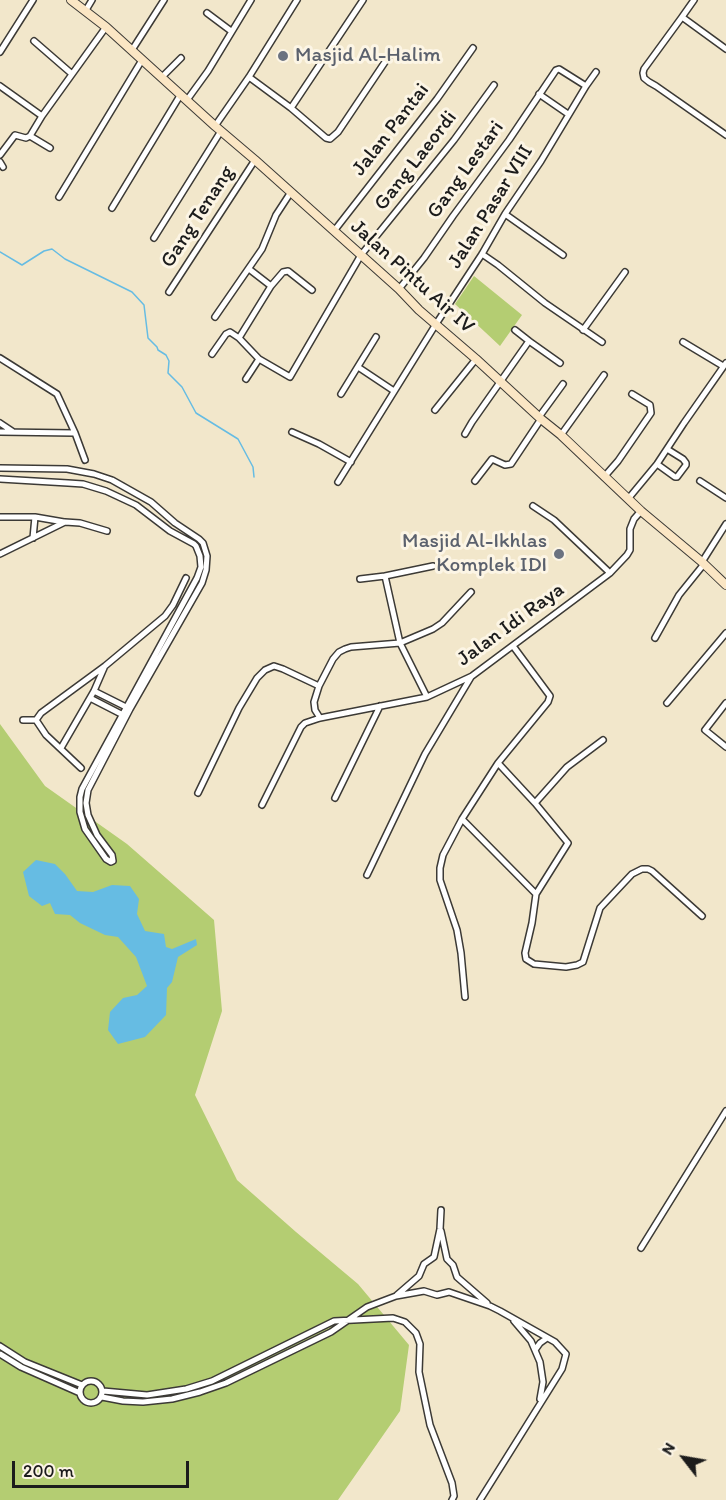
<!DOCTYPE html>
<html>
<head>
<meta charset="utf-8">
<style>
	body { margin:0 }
	#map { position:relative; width:726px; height:1500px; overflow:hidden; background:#f2e7cb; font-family:Itim,sans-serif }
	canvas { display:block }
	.north { position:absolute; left:654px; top:1428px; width:60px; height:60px; -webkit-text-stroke:4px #fcf5e5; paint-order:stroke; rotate:301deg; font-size:16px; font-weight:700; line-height:24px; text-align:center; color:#1c1c1c }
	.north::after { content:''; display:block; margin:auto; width:21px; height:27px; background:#1c1c1c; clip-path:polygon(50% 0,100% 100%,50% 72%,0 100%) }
	.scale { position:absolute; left:12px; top:1461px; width:177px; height:27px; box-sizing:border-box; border:3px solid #1c1c1c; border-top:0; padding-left:8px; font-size:18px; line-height:21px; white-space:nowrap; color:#1c1c1c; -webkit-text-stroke:4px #fcf5e5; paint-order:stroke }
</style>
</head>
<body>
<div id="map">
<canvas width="726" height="1500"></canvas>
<div class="north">N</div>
<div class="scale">200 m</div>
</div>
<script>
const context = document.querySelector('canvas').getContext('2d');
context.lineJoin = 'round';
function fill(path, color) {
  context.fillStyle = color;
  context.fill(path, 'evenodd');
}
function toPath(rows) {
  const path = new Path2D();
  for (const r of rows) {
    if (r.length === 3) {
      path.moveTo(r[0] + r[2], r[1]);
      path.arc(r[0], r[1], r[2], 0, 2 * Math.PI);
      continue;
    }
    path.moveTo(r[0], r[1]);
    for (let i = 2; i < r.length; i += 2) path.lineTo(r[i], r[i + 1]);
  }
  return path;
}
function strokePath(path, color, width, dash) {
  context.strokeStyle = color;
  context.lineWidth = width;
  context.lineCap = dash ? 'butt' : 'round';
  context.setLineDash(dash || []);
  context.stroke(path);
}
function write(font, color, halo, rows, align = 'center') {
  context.font = font + ' Itim,sans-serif';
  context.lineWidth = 6;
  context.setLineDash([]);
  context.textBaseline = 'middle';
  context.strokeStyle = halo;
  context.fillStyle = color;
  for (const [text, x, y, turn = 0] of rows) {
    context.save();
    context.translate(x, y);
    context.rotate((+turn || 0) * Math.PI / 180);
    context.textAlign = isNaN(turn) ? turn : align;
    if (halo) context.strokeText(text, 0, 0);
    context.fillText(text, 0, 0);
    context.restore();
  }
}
fill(toPath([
	[474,276,522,315,500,346,455,304],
	[0,724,45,786,127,844,214,920,222,1011,195,1095,237,1180,296,1232,358,1284,409,1345,400,1411,338,1500,0,1500]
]), '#b4cd72');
fill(toPath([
	[36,860,55,864,65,874,77,891,93,892,112,885,130,886,139,899,137,914,145,931,164,934,166,947,172,949,196,939,197,945,178,957,172,982,167,988,166,1015,145,1037,118,1044,108,1030,110,1012,123,998,137,995,147,986,136,957,118,937,105,935,80,923,70,915,55,914,50,903,42,906,29,896,23,872]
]), '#66bce3');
strokePath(toPath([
	[0,252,22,265,44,251,52,249,65,259,132,292,144,305,148,338,157,347,158,350,166,355,169,361,168,373,182,387,196,413,238,439,253,467,254,477]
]), '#66bce3', 1.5);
const street = toPath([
	[86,10,92,0],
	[207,13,231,31],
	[682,17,694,0],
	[34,41,72,74],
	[726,49,682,17,644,69,643,73,644,78,649,82,656,86,726,135],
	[132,50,164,0],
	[0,52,33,0],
	[162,77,181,58],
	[249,77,291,108,326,138,330,139,338,132,387,59,390,56],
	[0,86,42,116],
	[539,94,568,114],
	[187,100,208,71,251,0],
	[291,108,363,0],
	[215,126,249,77,297,0],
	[30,136,50,148],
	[0,155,15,135,26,138,30,136,42,116,106,27],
	[0,162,3,167],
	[59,197,142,60],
	[112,208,181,94],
	[505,214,563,255],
	[334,231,437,99,473,48],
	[154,238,221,131],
	[482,254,498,265,545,303,602,342],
	[249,269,271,286],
	[399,289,424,258,453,216,509,140,556,70,559,69,586,86],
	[169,292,255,160],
	[215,317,262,249,276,215,291,192],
	[515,330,529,341],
	[583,330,625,272],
	[239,338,271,286,283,272,288,271,312,290],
	[683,342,723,366],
	[212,354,226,334,230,332,239,338,259,359,290,377,361,255,454,140,494,85],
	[0,358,57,394,75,433,85,460],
	[358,367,394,391],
	[246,379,259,359],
	[341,394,376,337],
	[435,410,476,359],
	[539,417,563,384],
	[0,423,12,431],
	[0,432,75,433],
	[292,432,319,444,351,462],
	[465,434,472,422,529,341,560,363],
	[561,435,604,375],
	[657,464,675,477,677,477,686,465,686,463,683,459,667,449],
	[0,468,67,469,94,474,112,480,151,502,175,523,199,539,203,543,207,556,206,570,202,583,130,709,88,790,86,803,88,815,97,835,112,855,113,861,111,862,106,859,85,829,80,812,80,797,82,789,197,578,201,567,200,556,196,546,194,544,170,531,136,505,106,491,83,484,68,483,0,479],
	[604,477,618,461,651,413,650,405,632,394],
	[475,481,492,459,505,465,511,464,541,419],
	[700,481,726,498],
	[338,482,436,324,482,254,505,214,541,161,586,86,596,72],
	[628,499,657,464,684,423,726,363],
	[533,506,554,520,610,573],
	[0,517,35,517,64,522],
	[33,538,35,517],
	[0,554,65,522,80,523,107,531],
	[702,562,726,524],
	[385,576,400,643,427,697],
	[360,579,385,576,433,566],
	[655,638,679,595,704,564],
	[319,686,333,659,339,652,345,649,351,647,400,643,433,629,442,623,471,592],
	[94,691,128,708],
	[90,698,125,716],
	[667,703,726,633],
	[726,703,705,730,726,747],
	[23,720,36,720],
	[61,748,94,691,104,668],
	[498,763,535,803,568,843,536,894,532,923,525,953,526,959,534,964,566,967,577,965,583,962,600,908,632,874,642,869,648,869,652,871,702,916],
	[81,768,46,735,36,720,41,713,105,666,165,616,173,605,186,578],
	[198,793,239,708,257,678,265,670,274,666,283,669,319,686,314,702,315,710,320,718],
	[335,798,380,706],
	[535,803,567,767,603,740],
	[262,805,301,727,305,723,320,718,427,697,472,676,610,573,627,555,630,550,630,529,634,519,641,511],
	[462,819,536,894],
	[367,875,425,754,471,677],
	[465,997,461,953,457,930,440,880,440,868,443,855,462,819,498,763,548,702,550,696,513,646],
	[441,1231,447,1259,453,1265,457,1277,487,1303],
	[641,1248,726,1111],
	[397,1295,419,1276,424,1264,434,1257,440,1229,441,1210],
	[514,1321,531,1341,540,1362,543,1382,540,1399],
	[0,1346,25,1362,82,1385],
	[535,1350,540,1343,547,1338],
	[0,1354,21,1367,80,1393],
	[91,1392,11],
	[103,1391,147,1395,186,1389,212,1381,334,1321,393,1318,405,1322,416,1333,420,1344,419,1372,430,1425,452,1483,454,1496,452,1500],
	[102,1397,123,1401,143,1402,172,1399,200,1392,226,1383,331,1332,367,1307,396,1296,424,1291,437,1295,449,1292,490,1306,500,1311,555,1342,566,1354,562,1369,480,1500]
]);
const secondary = toPath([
	[71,0,106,27,215,126,255,160,399,289,419,310,476,359,541,419,561,435,641,511,702,562,726,585]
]);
strokePath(street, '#3c3a36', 8);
strokePath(secondary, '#3c3a36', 10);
strokePath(street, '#fff', 5);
strokePath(secondary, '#fbe6c4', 8);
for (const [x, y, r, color] of [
	[283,56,6,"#6b7280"],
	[559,554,6,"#6b7280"]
]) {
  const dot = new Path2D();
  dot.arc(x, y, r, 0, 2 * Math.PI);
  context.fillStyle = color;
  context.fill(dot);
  strokePath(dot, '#fcf5e5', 2);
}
write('21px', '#5b616d', '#fcf5e5', [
	["Masjid Al-Halim",295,56],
	["Masjid Al-Ikhlas",547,542,"right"],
	["Komplek IDI",547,566,"right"]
], 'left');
write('21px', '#1c1c1c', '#fcf5e5', [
	["Jalan Pantai",391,130,-52],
	["Gang Laeordi",416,161,-52],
	["Gang Lestari",466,170,-54],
	["Jalan Pasar VIII",491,207,-58],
	["Gang Tenang",198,217,-57],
	["Jalan Pintu Air IV",412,277,42],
	["Jalan Idi Raya",511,625,-36]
]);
</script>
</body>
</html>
